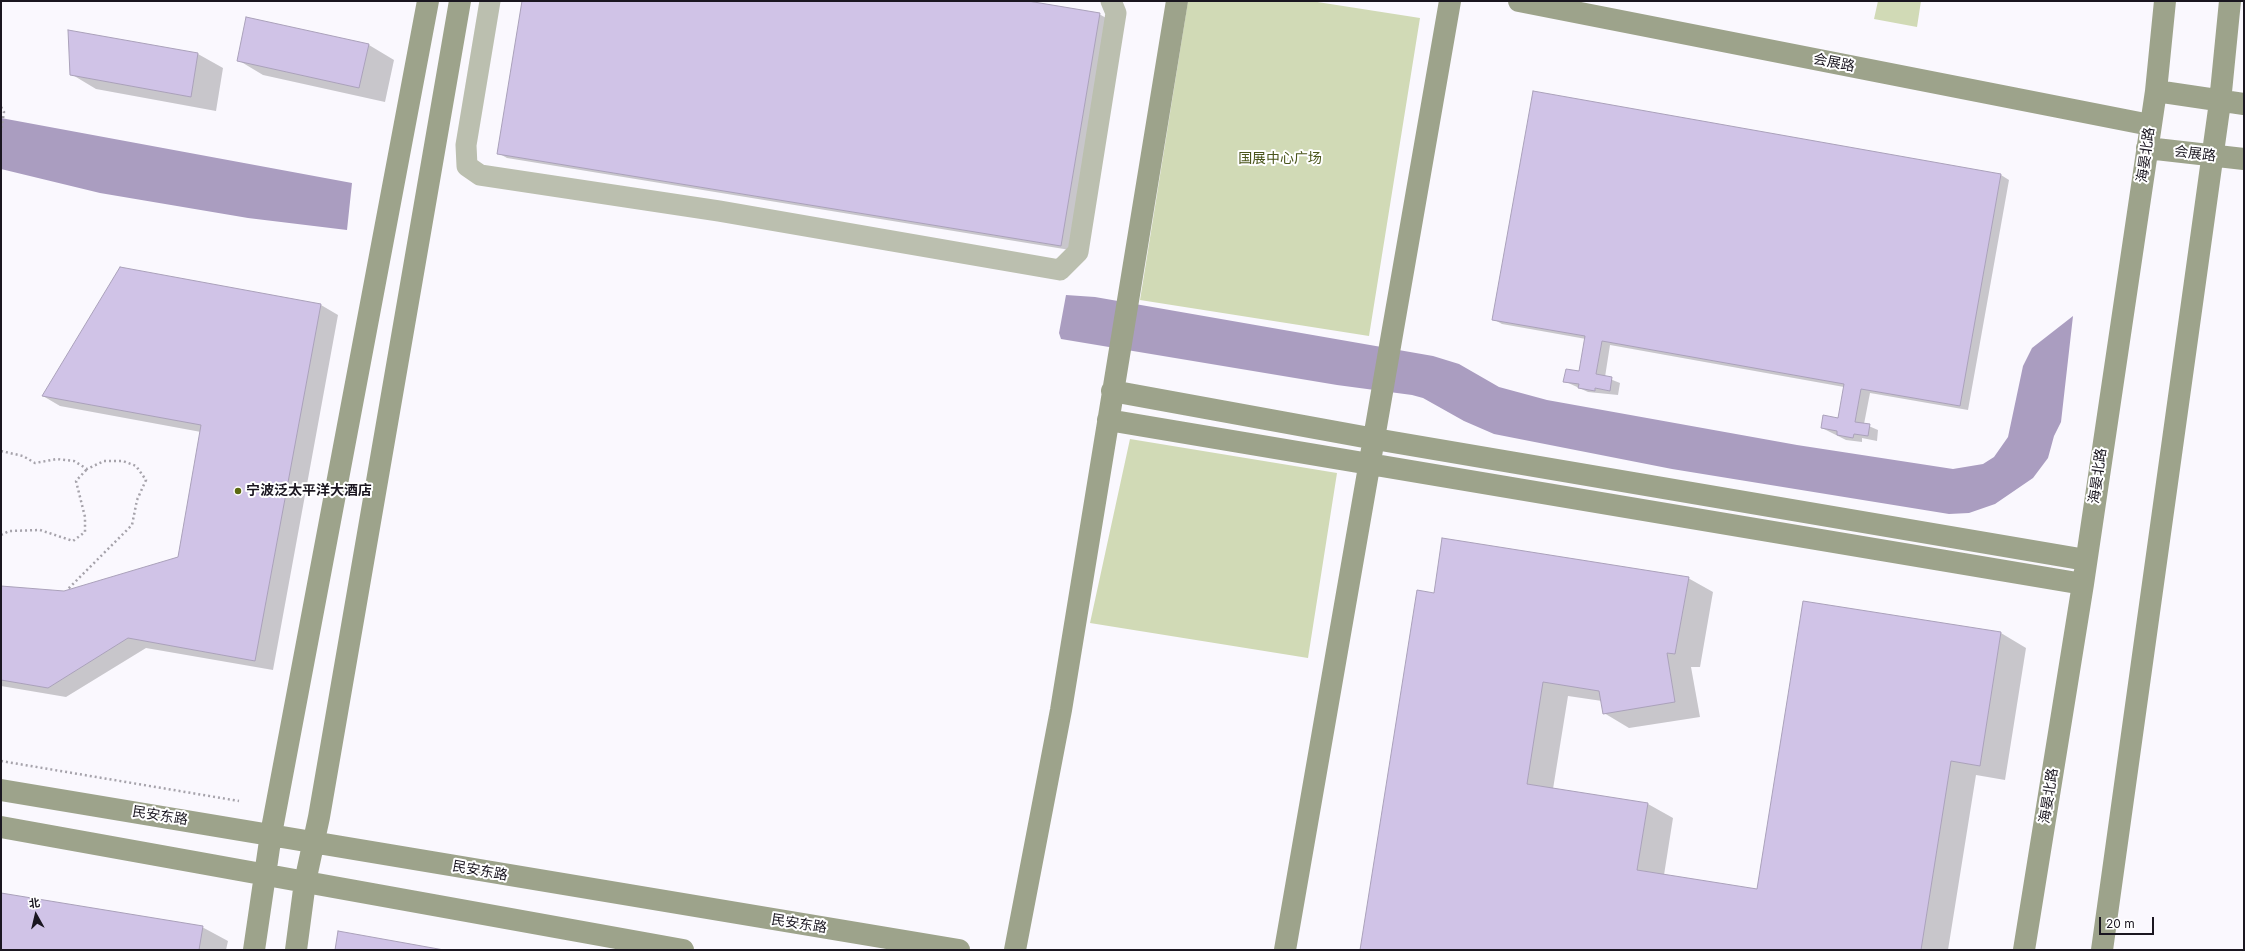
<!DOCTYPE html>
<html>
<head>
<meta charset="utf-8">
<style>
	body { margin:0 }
	#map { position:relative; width:2245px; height:951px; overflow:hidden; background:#faf8fe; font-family:Inter,"Noto Sans SC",sans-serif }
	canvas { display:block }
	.frame { position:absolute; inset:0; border:2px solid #1a1620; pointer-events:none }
	.north { position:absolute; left:16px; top:895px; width:40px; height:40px; -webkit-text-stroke:3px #fff; paint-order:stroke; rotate:352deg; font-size:11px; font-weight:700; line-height:16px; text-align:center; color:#1a1620 }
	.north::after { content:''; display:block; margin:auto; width:14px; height:18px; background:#1a1620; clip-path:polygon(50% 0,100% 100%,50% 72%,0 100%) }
	.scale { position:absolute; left:2099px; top:917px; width:55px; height:18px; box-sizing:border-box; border:2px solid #1a1620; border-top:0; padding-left:5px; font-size:12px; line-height:14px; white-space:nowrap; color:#1a1620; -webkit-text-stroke:3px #fff; paint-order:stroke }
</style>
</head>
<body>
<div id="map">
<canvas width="2245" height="951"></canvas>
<div class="frame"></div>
<div class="north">北</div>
<div class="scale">20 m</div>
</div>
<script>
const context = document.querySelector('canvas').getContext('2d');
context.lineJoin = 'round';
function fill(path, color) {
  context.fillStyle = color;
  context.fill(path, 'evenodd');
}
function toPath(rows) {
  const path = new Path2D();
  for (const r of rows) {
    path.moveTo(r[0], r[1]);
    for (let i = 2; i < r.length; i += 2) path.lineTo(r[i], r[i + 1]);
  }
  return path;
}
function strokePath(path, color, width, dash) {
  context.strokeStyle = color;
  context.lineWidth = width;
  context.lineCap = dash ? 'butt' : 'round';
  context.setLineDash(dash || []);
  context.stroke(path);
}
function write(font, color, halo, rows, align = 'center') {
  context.font = font + ' Inter,"Noto Sans SC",sans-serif';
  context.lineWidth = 4;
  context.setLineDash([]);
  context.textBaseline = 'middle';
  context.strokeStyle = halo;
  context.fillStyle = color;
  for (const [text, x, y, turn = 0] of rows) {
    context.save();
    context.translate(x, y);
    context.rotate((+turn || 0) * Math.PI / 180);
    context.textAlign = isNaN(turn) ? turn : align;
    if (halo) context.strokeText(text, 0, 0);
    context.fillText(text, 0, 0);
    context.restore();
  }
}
fill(toPath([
	[1188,1,1311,1,1420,18,1369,336,1140,300],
	[1878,1,1921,1,1917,27,1874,19],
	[1130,439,1337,473,1308,658,1090,623]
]), '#d1dab6');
fill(toPath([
	[1,118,352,183,347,230,248,218,100,193,1,169],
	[1066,295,1095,297,1433,356,1459,364,1499,387,1547,400,1797,445,1953,469,1983,464,1994,457,2008,437,2023,366,2032,348,2073,316,2061,422,2054,436,2048,458,2033,478,1995,504,1969,513,1949,514,1672,469,1494,434,1464,421,1423,398,1412,395,1337,385,1061,339,1059,333]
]), '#aa9dc0');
fill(toPath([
	[523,1,1022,1,1099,14,1108,19,1070,250,507,158,498,153],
	[247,18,369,45,394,60,385,102,263,75,238,60],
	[69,31,198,54,223,68,216,111,96,89,71,74],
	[2001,175,2009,180,1968,410,1870,393,1864,424,1878,430,1877,441,1862,438,1862,442,1846,440,1822,428,1839,419,1844,387,1610,345,1605,377,1620,383,1618,395,1588,392,1564,381,1579,373,1586,339,1502,324,1493,319],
	[321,305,338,315,273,670,146,648,66,697,1,686,1,587,64,592,179,558,201,432,60,406,43,396],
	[1688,578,1713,592,1700,667,1691,667,1700,717,1629,728,1604,713,1602,701,1568,696,1553,789,1648,804,1673,818,1664,875,1758,890,1804,603,2001,633,2026,648,2005,780,1976,775,1948,950,1361,950,1434,594],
	[1,894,202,927,228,941,226,950,1,950]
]), '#0003');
const building = toPath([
	[522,1,1028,1,1100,13,1061,246,497,154,522,1],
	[246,17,369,44,359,88,237,61,246,17],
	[68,30,198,53,191,97,70,75,68,30],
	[1533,91,2001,174,1960,406,1861,389,1855,422,1870,424,1868,436,1854,434,1853,438,1837,435,1837,431,1821,428,1823,415,1838,418,1844,384,1602,341,1596,374,1612,377,1610,391,1595,388,1595,391,1578,388,1579,384,1563,382,1566,369,1579,371,1585,336,1492,320,1533,91],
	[120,267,321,304,255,661,128,638,48,688,1,680,1,586,64,591,178,557,201,425,42,396,120,267],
	[1442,538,1689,577,1675,654,1667,653,1675,702,1603,714,1599,691,1543,682,1527,784,1648,803,1637,870,1757,889,1803,601,2001,632,1980,766,1951,761,1921,950,1360,950,1417,590,1434,593,1442,538],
	[1,893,203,926,199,950,1,950,1,893],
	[338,931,444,950,335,950,338,931]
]);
fill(building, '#d0c3e7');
strokePath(building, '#aaa1ba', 1);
strokePath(toPath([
	[1,107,4,112,1,132],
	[1,451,23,456,35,463,57,459,74,461,87,469,104,461,123,461,136,466,146,480,137,500,132,525,68,589],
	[1,535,9,531,40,530,73,541,85,532,85,517,76,481,87,469],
	[1,761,239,801]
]), '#a6a3ab', 2.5, [2, 3]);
strokePath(toPath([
	[490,1,466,145,467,166,480,175,719,211,1060,270,1078,252,1116,13,1111,1]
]), '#bbbfaf', 21);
strokePath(toPath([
	[1519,1,2150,125],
	[2156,91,2244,104],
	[2147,148,2244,159],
	[1112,391,1375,439,2086,560],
	[1108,420,2083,584],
	[1,790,959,950],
	[1,827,683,950],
	[254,950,271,834,428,1],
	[296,950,305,882,319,817,460,1],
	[1015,950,1061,710,1177,1],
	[1285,950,1450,1],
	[2024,950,2083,584,2156,91,2165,1],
	[2102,950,2220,102,2230,1]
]), '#9da38b', 22);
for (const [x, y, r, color] of [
	[238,491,4,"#5b6911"]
]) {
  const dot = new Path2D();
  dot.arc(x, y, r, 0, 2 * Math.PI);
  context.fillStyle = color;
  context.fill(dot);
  strokePath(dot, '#fff', 1.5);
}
write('14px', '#1a1620', '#fff', [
	["会展路",1834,63,11],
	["会展路",2195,154,7],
	["海晏北路",2146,155,-82],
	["海晏北路",2098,476,-82],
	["海晏北路",2049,796,-81],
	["民安东路",160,816,9],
	["民安东路",480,871,10],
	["民安东路",799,924,9]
]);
write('14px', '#4a551b', '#fff', [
	["国展中心广场",1280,159]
]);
write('bold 14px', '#1a1620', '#fff', [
	["宁波泛太平洋大酒店",246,491]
], 'left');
</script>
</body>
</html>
